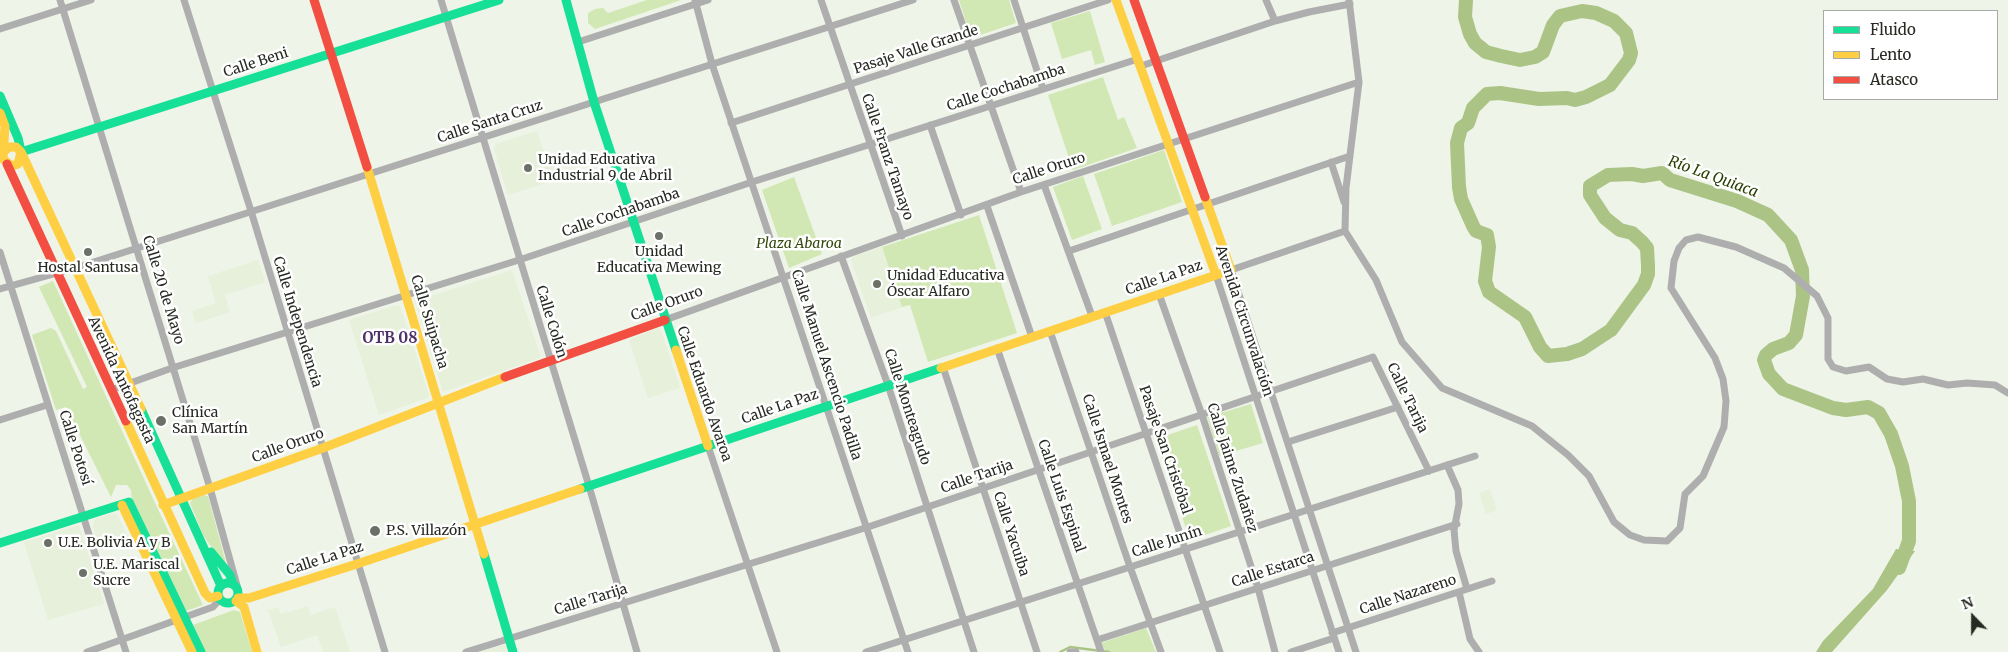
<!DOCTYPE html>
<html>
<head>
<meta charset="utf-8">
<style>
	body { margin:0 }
	#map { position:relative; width:2008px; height:652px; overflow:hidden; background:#eef4e7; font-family:Merriweather,serif }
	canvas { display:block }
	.legend { position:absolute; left:1823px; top:10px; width:175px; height:90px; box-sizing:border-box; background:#fff; border:1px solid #a8aaa7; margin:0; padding:6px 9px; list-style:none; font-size:15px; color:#262a22 }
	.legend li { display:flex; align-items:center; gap:10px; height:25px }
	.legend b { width:25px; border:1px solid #a8aaa7 }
	.north { position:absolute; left:1948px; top:592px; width:50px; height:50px; -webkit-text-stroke:4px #fff; paint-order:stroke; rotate:338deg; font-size:14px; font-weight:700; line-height:20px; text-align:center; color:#262a22 }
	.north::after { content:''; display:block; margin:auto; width:18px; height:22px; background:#262a22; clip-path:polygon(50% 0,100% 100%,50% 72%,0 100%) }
</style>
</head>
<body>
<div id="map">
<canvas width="2008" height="652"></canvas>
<ul class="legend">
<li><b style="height:6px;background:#16e098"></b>Fluido</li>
<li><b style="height:6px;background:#ffcf43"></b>Lento</li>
<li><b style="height:6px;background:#f24e42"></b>Atasco</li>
</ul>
<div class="north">N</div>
</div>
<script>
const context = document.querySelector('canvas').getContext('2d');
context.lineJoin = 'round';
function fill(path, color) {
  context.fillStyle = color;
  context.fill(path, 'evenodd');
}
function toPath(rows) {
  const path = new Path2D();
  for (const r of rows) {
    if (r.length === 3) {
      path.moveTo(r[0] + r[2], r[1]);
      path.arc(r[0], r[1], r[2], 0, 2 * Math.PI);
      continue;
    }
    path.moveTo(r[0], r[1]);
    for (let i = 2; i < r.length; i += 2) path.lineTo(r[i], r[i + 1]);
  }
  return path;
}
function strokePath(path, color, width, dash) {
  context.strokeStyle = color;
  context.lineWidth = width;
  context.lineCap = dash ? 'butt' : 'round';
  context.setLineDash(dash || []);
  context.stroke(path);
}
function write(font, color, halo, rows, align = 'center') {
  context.font = font + ' Merriweather,serif';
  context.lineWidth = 5;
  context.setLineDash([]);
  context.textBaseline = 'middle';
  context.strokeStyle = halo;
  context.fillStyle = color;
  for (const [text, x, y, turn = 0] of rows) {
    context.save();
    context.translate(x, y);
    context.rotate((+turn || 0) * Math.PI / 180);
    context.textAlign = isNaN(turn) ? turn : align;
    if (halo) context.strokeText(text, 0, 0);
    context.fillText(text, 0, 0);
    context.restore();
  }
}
fill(toPath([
	[537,131,545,156,553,154,559,179,508,195,494,149,496,144],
	[882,247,902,307,871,318,851,260,853,257],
	[258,260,265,282,225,295,230,312,196,323,192,311,216,303,208,276],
	[512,270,540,355,539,358,443,392,415,301],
	[397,305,400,306,429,395,427,398,379,415,349,320],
	[658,328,661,330,680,388,648,398,629,340],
	[1490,489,1497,510,1486,514,1479,493],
	[114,513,118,516,128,537,100,551,93,526,95,519],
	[79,525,104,604,48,620,24,542],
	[308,606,311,615,335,607,350,652,323,652,317,635,281,647,268,610,278,607,281,614],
	[505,644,507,652,479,652]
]), '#e6f0da');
fill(toPath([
	[647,0,681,0,595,29,588,23,588,13,595,9,603,8,608,13],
	[959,0,1009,0,1016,23,971,38],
	[1090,11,1105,62,1095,65,1091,50,1062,59,1051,23],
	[1103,77,1118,120,1124,117,1137,148,1073,170,1048,95],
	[1164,150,1182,202,1112,226,1094,174],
	[1083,176,1102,229,1072,240,1053,187],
	[794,177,822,254,789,268,762,190],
	[979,215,1017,333,928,362,910,305,902,307,882,247],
	[53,281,156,505,203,605,186,611,132,501,131,490,127,485,116,485,111,497,66,407,56,410,32,335,51,328,56,331,83,389,87,387,39,287],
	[1251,404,1263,443,1219,456,1207,417],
	[1197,425,1231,526,1190,540,1156,439],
	[203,495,208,496,226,563,223,564,203,535,190,503,193,498],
	[234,610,240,612,252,652,205,652,193,625],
	[1146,628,1156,652,1106,652,1101,643]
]), '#d1e8b4');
fill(toPath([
	[1896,549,1915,551,1887,590,1832,652,1816,652,1823,641,1873,589]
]), '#abc486');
strokePath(toPath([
	[1060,652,1070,647,1109,652]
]), '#abc486', 2.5);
strokePath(toPath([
	[1466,0,1465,17,1470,34,1475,43,1486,52,1501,56,1520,60,1535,57,1543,52,1553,25,1560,16,1582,11,1596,13,1614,21,1626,33,1631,53,1629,60,1610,85,1586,97,1575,100,1567,98,1539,99,1500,93,1487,94,1473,108,1468,123,1461,128,1457,143,1459,187,1461,199,1473,226,1476,231,1487,235,1489,247,1485,281,1489,292,1525,317,1540,347,1548,356,1567,354,1582,349,1611,330,1644,285,1648,274,1648,265,1647,248,1642,242,1632,233,1620,230,1605,218,1590,195,1590,186,1608,175,1632,174,1643,176,1662,173,1670,180,1737,201,1768,215,1791,240,1802,270,1803,296,1796,335,1789,343,1773,349,1766,355,1764,360,1769,374,1783,389,1833,408,1846,410,1868,407,1879,413,1891,434,1902,466,1909,501,1909,541,1899,568]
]), '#abc486', 14);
strokePath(toPath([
	[60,0,210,488,238,589],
	[184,0,251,211,385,652],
	[441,0,589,486,637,652],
	[695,0,712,64,908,652],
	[821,0,902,236],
	[954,0,1021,192],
	[1014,0,1043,89],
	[1266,0,1275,21],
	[1349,0,1359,82,1346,188,1345,231,1376,280,1402,342,1442,388,1532,426,1568,455,1589,476,1614,522,1630,535,1644,540,1667,541,1680,528,1685,494,1703,476,1724,427,1726,401,1723,379,1715,358,1671,288,1674,261,1679,248,1686,240,1698,237,1736,247,1784,268,1817,296,1828,318,1828,359,1833,367,1846,371,1869,367,1887,379,1903,382,1923,379,1948,385,1967,383,1995,385,2008,393],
	[0,29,91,0],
	[578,42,708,0],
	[1141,66,1275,21,1309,12,1350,4],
	[731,123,1108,0],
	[930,125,961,215],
	[1331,162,1344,202],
	[1044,185,1092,316],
	[987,206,1032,337],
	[1345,231,1231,270,1356,652],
	[1069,251,1350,156],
	[0,252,126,652],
	[841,256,888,385,974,652],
	[1216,275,1339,652],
	[0,289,75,268,913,0],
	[1159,294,1202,415,1258,588,1275,652],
	[1105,312,1220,652],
	[665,320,1021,192,1359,82],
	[1050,331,1130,567,1161,652],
	[997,348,1101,652],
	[943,367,1037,652],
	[111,390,172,368,519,260,752,182,1138,59],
	[0,420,47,405],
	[1288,442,1398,407],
	[708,446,777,652],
	[1447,465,1458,490,1459,504,1454,530,1456,551,1467,589],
	[1459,592,1470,639,1479,652],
	[1332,633,1492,581],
	[1097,640,1457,524],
	[87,652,213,607,220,599],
	[466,652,868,527,1373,357,1429,471],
	[866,652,1475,456],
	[1070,652,1076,652],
	[1291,652,1334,638]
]), '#aeaeaf', 7);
strokePath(toPath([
	[566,0,594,102,676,350],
	[0,96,18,138,21,151],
	[21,152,499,0],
	[141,409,221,586],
	[580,489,941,368],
	[0,543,129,502,201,652],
	[211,552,230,575,233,584],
	[484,554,513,652],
	[228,593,10]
]), '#16e098', 9);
strokePath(toPath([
	[1116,0,1216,275],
	[0,113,5,126,3,159,12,166,18,164,21,152,16,147,10,147,4,151],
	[22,154,141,409],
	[367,167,484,554],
	[676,350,708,446],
	[941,368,1231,270,1205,197],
	[126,421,205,593,210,598,218,596],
	[122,505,192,652],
	[163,505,323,448,505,377],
	[238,598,249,598,357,564,580,489],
	[236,601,244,607,257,652]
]), '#ffcf43', 9);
strokePath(toPath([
	[314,0,367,167],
	[1134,0,1205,197],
	[7,164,126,421],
	[505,377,665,320]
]), '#f24e42', 9);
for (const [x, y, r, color] of [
	[528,168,5,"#6c7167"],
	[659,236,5,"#6c7167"],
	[88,252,5,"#6c7167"],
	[877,284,5,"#6c7167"],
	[161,421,6,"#6c7167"],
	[375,531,6,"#6c7167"],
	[48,543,5,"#6c7167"],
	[83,573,5,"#6c7167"]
]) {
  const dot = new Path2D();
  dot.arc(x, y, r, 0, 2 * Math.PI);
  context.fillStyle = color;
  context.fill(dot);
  strokePath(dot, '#fff', 2);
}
write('14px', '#262a22', '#fff', [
	["Pasaje Valle Grande",916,50,-18],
	["Calle Beni",256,63,-18],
	["Calle Cochabamba",1006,88,-18],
	["Calle Santa Cruz",490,122,-18],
	["Calle Franz Tamayo",887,157,71],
	["Calle Oruro",1049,169,-18],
	["Calle Cochabamba",621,213,-19],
	["Calle La Paz",1164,278,-19],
	["Calle 20 de Mayo",163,290,73],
	["Calle Oruro",667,304,-20],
	["Avenida Circunvalación",1244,321,72],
	["Calle Independencia",297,322,73],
	["Calle Suipacha",429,322,73],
	["Calle Colón",551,322,73],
	["Calle Manuel Ascencio Padilla",826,365,72],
	["Avenida Antofagasta",121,380,65],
	["Calle Eduardo Avaroa",704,394,71],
	["Calle Tarija",1407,398,64],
	["Calle La Paz",780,407,-19],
	["Calle Monteagudo",907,407,72],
	["Calle Oruro",288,446,-20],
	["Calle Potosí",75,448,72],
	["Pasaje San Cristóbal",1165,450,71],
	["Calle Ismael Montes",1107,459,72],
	["Calle Jaime Zudañez",1232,468,72],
	["Calle Tarija",977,477,-19],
	["Calle Luis Espinal",1061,496,71],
	["Calle Yacuiba",1011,534,72],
	["Calle Junín",1167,542,-18],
	["Calle La Paz",325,559,-18],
	["Calle Estarca",1273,570,-18],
	["Calle Nazareno",1408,595,-18],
	["Calle Tarija",591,600,-17]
]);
write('14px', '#262a22', '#fff', [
	["Unidad Educativa",538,160],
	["Industrial 9 de Abril",538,176],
	["Unidad",659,252,"center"],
	["Educativa Mewing",659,268,"center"],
	["Hostal Santusa",88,268,"center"],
	["Unidad Educativa",887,276],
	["Óscar Alfaro",887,292],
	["Clínica",172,413],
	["San Martín",172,429],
	["P.S. Villazón",386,531],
	["U.E. Bolivia A y B",58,543],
	["U.E. Mariscal",93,565],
	["Sucre",93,581]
], 'left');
write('italic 14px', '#314608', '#fff', [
	["Plaza Abaroa",799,244]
]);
write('italic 15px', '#2a3f00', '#fff', [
	["Río La Quiaca",1713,177,20]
]);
write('bold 15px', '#503069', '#fff', [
	["OTB 08",390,339]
]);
</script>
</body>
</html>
